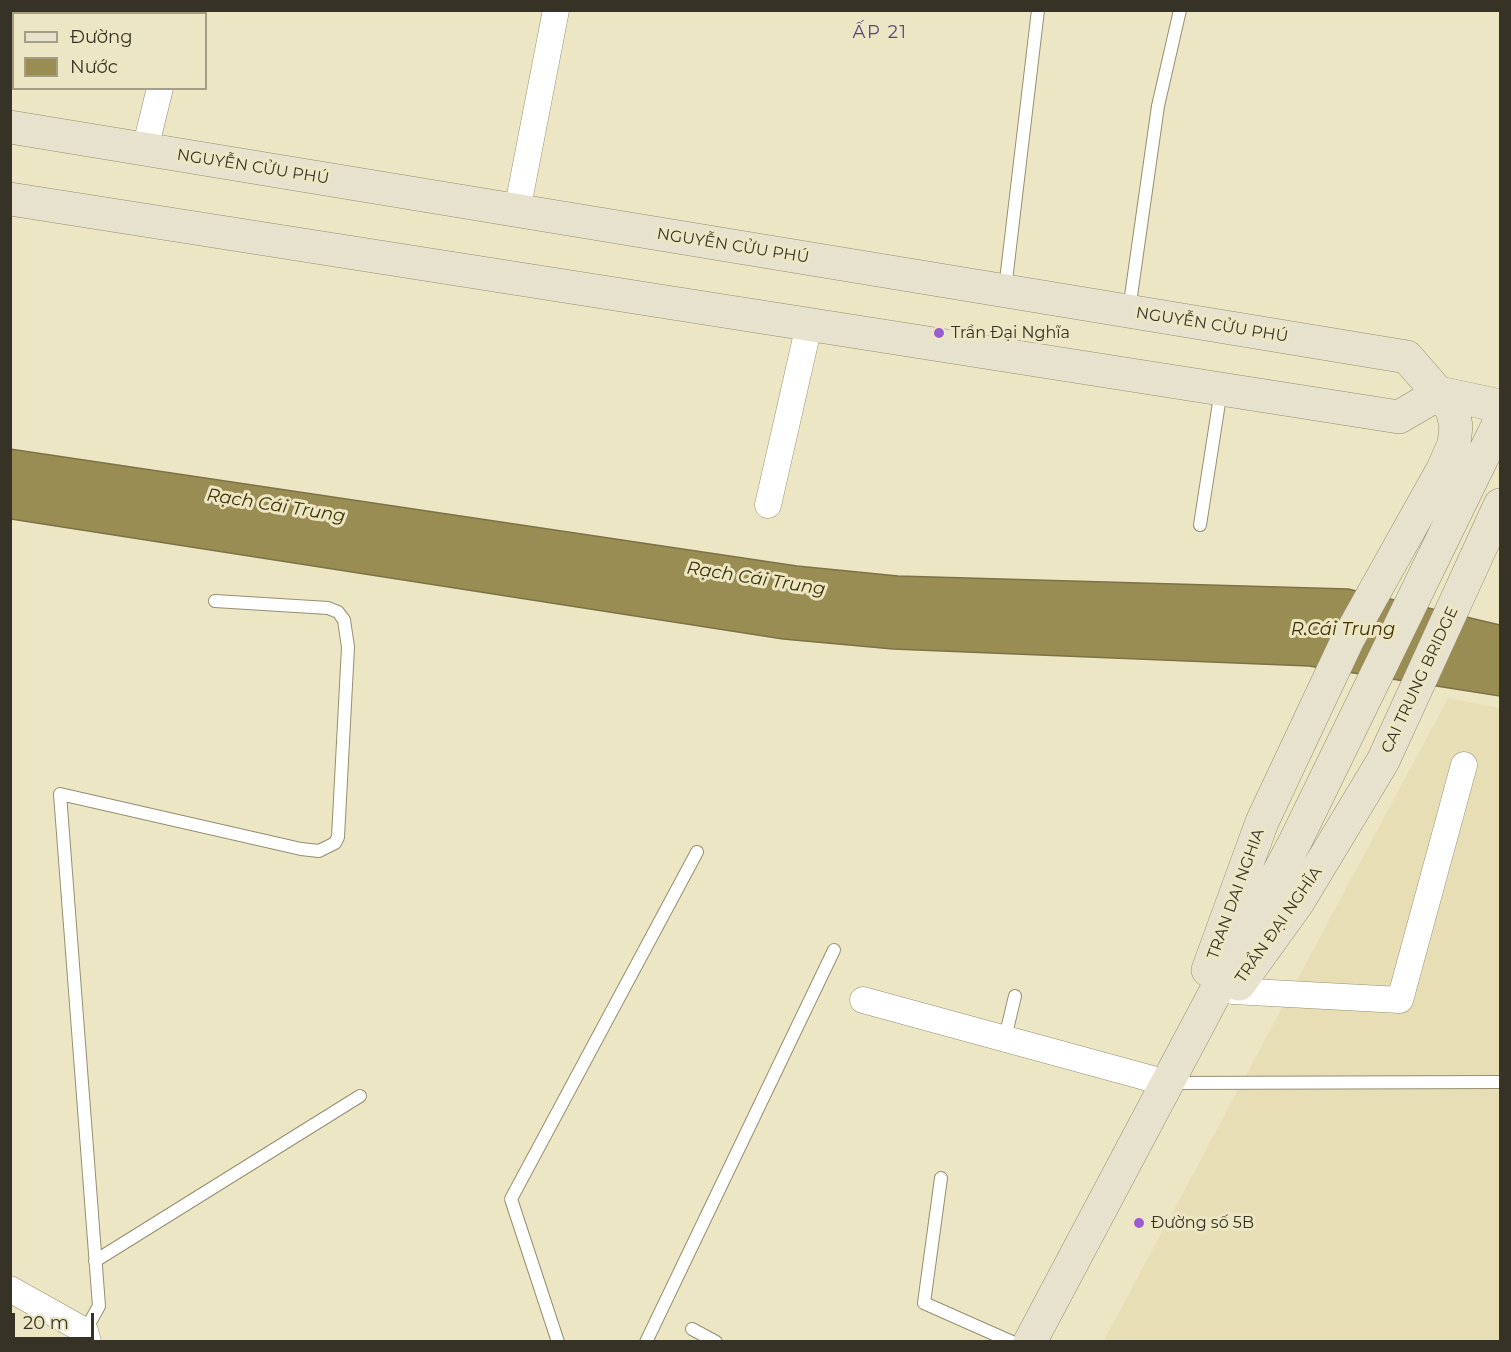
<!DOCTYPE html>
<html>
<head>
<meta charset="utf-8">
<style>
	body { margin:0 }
	#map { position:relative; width:1511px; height:1352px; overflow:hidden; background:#ede6c5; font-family:Montserrat,sans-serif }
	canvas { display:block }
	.frame { position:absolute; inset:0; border:12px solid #363326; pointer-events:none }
	.legend { position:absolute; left:12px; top:12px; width:195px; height:78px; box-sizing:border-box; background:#ede6c5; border:2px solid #a49e85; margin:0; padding:8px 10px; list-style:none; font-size:18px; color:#363326 }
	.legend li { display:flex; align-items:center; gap:12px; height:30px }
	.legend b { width:30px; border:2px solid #a49e85 }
	.scale { position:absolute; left:12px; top:1313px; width:82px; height:27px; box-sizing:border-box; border:3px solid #363326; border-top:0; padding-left:8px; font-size:18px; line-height:21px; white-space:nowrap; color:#363326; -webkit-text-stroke:4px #ede6c5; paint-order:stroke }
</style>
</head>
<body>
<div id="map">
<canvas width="1511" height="1352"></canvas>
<div class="frame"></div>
<ul class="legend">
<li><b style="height:8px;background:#e6e2cd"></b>Đường</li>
<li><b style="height:16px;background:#9a8d53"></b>Nước</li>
</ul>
<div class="scale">20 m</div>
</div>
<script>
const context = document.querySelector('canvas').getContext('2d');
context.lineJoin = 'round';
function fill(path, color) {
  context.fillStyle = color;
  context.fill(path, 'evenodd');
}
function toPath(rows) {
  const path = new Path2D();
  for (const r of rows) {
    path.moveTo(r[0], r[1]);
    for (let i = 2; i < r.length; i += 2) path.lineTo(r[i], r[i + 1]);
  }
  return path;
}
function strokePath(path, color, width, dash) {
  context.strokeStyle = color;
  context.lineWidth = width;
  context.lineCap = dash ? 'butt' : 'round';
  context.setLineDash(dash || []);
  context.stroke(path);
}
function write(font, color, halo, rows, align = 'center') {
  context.font = font + ' Montserrat,sans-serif';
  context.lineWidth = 6;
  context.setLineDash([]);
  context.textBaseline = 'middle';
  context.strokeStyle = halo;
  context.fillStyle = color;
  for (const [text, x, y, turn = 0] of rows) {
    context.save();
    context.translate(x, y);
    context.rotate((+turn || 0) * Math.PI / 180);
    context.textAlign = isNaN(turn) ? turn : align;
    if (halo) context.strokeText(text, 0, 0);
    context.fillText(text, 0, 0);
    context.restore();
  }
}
fill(toPath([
	[1448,698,1500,708,1500,1341,1103,1342]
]), '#e7deb5');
const water = toPath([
	[10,449,797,566,898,576,1348,589,1500,625,1500,696,1309,666,893,649,783,639,11,519,10,449]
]);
fill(water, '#9a8d53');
strokePath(water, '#7c7246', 1.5);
const lane = toPath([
	[1005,289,1038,10],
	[1129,310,1158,106,1180,10],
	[1200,525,1221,390],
	[1005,1038,1015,996],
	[1171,1083,1500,1082],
	[941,1178,924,1303,1012,1342],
	[95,1261,360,1096],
	[692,1329,716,1342],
	[85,1331,99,1306,60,794,301,849,319,851,335,843,338,837,348,647,344,620,338,612,328,608,215,601],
	[558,1342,511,1199,697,852],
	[646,1342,834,950]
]);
const street = toPath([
	[175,14,175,10],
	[145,149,160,88],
	[517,211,556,10],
	[768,505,809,325],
	[1233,991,1400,1000,1464,765],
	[863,1000,1167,1083],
	[10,1289,85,1331,88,1342]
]);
const secondary = toPath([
	[10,127,1407,357,1452,409,1456,426,1454,444,1443,469],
	[10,199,1399,417,1440,393,1500,406],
	[1208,970,1262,822,1348,639,1443,469,1458,455],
	[1239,984,1298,902,1383,761,1500,505],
	[1030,1342,1295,842,1500,421]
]);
strokePath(lane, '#958e6f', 14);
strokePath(street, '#958e6f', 27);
strokePath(secondary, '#958e6f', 34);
strokePath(lane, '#fff', 12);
strokePath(street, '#fff', 26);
strokePath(secondary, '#e6e2cd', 33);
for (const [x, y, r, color] of [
	[939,333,6,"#9b5bd1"],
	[1139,1223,6,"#9b5bd1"]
]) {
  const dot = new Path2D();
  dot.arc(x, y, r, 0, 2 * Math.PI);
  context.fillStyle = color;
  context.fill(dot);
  strokePath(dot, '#ede6c5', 2);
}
write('16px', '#363326', '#ede6c5', [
	["NGUYỄN CỬU PHÚ",253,167,9],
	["NGUYỄN CỬU PHÚ",733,246,9],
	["NGUYỄN CỬU PHÚ",1212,325,9],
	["CAI TRUNG BRIDGE",1420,680,-65],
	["TRAN DAI NGHIA",1236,894,-70],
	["TRẦN ĐẠI NGHĨA",1279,925,-55]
]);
write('16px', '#363326', '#ede6c5', [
	["Trần Đại Nghĩa",951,333],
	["Đường số 5B",1151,1223]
], 'left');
context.letterSpacing = '1.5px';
write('18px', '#62427e', '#ede6c5', [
	["ẤP 21",880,33]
]);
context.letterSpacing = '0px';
write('italic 18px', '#3b3100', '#ede6c5', [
	["Rạch Cái Trung",276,506,9],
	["Rạch Cái Trung",756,579,9],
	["R.Cái Trung",1343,630]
]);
</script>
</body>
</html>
